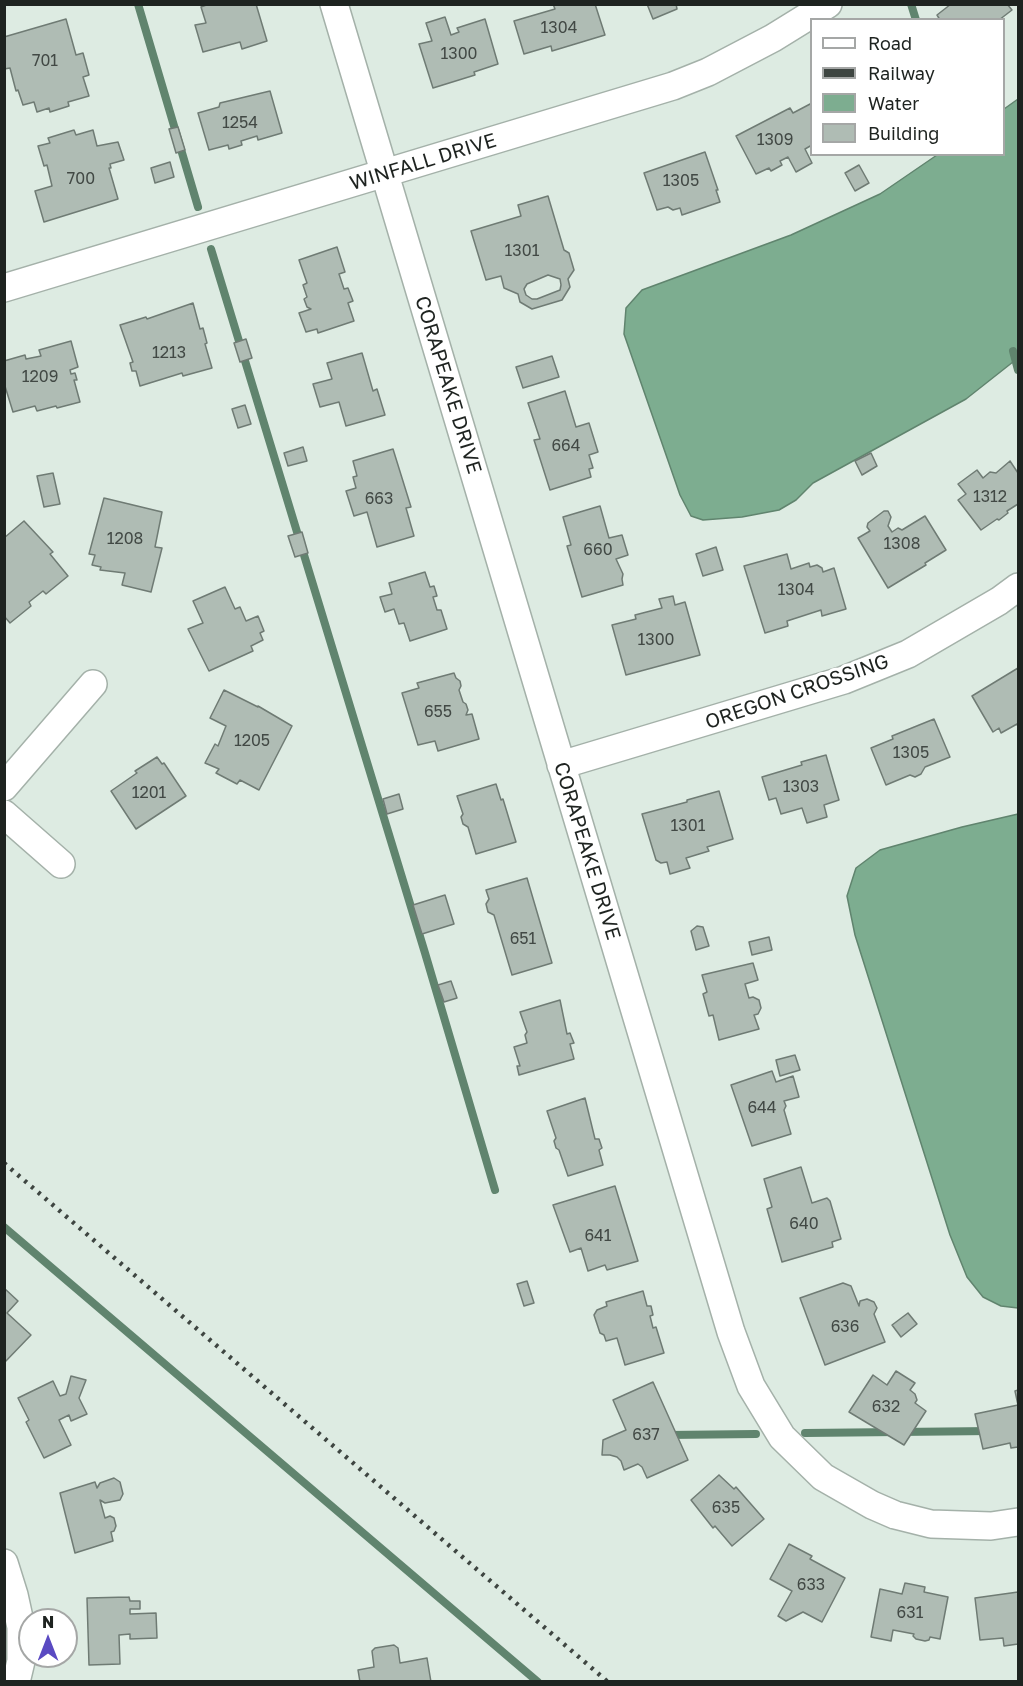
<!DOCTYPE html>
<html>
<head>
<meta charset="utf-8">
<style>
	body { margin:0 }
	#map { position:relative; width:1023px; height:1686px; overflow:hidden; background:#ddebe2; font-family:"Golos Text",sans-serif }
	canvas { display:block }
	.frame { position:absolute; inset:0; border:6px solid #1e2320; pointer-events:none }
	.legend { position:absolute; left:810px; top:18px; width:195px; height:138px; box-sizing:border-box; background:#fff; border:2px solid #a5a7a6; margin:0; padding:8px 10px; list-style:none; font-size:18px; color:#1e2320 }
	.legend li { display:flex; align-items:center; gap:12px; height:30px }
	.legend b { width:30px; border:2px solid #a5a7a6 }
	.north { position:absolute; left:18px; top:1608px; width:60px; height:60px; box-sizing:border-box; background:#fff; border:2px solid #a5a7a6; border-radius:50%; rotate:0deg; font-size:16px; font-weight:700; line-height:24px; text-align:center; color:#1e2320 }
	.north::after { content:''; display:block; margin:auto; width:21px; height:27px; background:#5a4ac2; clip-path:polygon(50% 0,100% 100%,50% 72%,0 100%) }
</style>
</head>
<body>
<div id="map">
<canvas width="1023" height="1686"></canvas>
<div class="frame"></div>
<ul class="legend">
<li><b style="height:8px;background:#fff"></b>Road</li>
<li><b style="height:8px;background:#3e4541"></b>Railway</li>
<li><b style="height:16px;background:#7dad90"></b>Water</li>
<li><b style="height:16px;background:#afbcb4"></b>Building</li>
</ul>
<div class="north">N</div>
</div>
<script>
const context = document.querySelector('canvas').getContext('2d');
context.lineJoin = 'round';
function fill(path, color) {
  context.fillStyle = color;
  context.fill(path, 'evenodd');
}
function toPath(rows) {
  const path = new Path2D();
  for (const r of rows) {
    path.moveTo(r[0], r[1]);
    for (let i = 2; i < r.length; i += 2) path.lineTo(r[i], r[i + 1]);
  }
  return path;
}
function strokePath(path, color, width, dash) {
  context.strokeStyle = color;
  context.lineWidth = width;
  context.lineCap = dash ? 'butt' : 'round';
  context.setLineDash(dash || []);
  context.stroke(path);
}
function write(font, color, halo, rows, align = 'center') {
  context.font = font + ' "Golos Text",sans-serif';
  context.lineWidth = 6;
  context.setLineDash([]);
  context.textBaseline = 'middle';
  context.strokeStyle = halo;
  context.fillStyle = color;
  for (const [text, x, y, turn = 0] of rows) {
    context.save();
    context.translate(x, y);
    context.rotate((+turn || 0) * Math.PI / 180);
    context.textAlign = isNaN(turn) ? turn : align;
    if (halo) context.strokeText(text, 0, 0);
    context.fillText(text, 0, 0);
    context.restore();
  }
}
const water = toPath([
	[1018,99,1018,358,966,399,813,483,796,500,779,510,742,517,703,520,691,516,680,495,624,334,626,308,642,290,791,235,880,194,937,155,1004,154,1004,109,1018,99],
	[1018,814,1018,1308,1001,1306,983,1297,967,1277,950,1235,855,935,847,896,856,868,880,850,962,827,1018,814]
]);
fill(water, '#7dad90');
strokePath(water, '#60846e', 1.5);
strokePath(toPath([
	[138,4,198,207],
	[911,4,916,20],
	[211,249,425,953,495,1190],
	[1013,351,1018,370],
	[4,1227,538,1682],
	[805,1433,991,1431],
	[668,1435,756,1434]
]), '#60846e', 8);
const building = toPath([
	[209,4,256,4,267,41,242,49,240,42,203,52,195,25,206,23,201,7,209,4],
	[553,4,595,4,605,35,552,51,551,46,524,54,514,21,555,9,553,4],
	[647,4,676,4,677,9,653,19,647,4],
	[951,4,1007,4,1012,10,999,20,940,20,937,15,951,4],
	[445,17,451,35,459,32,457,28,485,19,498,64,474,72,475,75,433,88,419,44,432,41,426,23,445,17],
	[66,19,76,55,83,53,89,75,83,77,89,96,68,102,69,106,50,112,49,108,37,112,34,102,23,105,18,90,16,91,10,68,4,69,4,37,66,19],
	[270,91,282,133,258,140,257,136,241,141,242,145,229,149,228,145,209,150,198,113,219,107,220,103,270,91],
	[812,103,812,145,805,149,812,163,796,172,788,157,780,161,782,165,771,171,769,168,756,174,736,136,790,108,793,113,812,103],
	[178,127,185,150,176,153,169,129,178,127],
	[74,130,76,135,93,130,97,146,118,142,124,160,110,164,111,168,109,168,118,199,44,222,35,191,52,186,47,165,44,166,38,146,50,143,48,138,74,130],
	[705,152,718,190,716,190,720,202,682,215,680,208,673,210,668,207,657,210,644,173,705,152],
	[170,162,174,177,155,183,151,168,170,162],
	[859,165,869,183,855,191,845,173,859,165],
	[548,196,564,250,569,253,574,270,568,279,570,287,562,300,532,309,520,302,518,294,504,288,501,276,486,280,471,231,521,216,518,205,548,196],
	[548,275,560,279,561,285,560,290,537,299,532,299,526,295,524,289,527,284,548,275],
	[337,247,345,272,339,274,344,289,348,288,353,301,348,303,354,321,318,333,317,329,306,332,299,313,311,309,307,307,304,299,307,297,303,285,307,283,299,260,337,247],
	[193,303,200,329,203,328,207,343,205,344,212,368,183,376,182,373,140,386,136,371,132,371,130,363,133,362,120,325,146,317,147,319,193,303],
	[246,339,252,358,240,362,234,343,246,339],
	[71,341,78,367,70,370,71,374,75,373,77,380,74,380,80,402,57,408,56,406,37,411,35,406,13,412,4,383,4,361,25,355,26,359,41,356,39,350,71,341],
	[362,353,373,391,377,389,385,415,346,426,339,402,320,407,313,384,332,379,327,363,362,353],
	[552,356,559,377,523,388,516,367,552,356],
	[565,391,576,427,589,423,598,452,589,455,593,468,589,469,591,477,550,490,534,440,540,439,528,403,565,391],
	[245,405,251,424,238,428,232,409,245,405],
	[303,447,307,461,288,466,284,453,303,447],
	[393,449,411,507,406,508,414,536,377,547,367,512,354,516,346,491,356,488,353,477,357,476,353,461,393,449],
	[871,453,877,466,862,475,855,461,871,453],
	[1010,461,1018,473,1018,504,1007,511,1008,513,999,520,997,519,981,530,958,500,966,494,958,484,977,470,983,478,990,472,996,473,1010,461],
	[53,473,60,504,44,507,37,476,53,473],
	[104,498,162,512,155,547,162,548,151,592,122,585,125,573,100,570,101,567,92,565,95,555,89,554,104,498],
	[600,506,609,538,622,535,628,555,616,559,623,574,622,579,623,585,582,597,567,546,571,545,563,517,600,506],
	[884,511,888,511,891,517,888,526,892,532,898,528,902,530,925,516,946,550,925,563,926,565,888,588,858,538,870,531,867,527,868,523,884,511],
	[24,521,53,552,50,554,68,576,46,594,43,591,29,602,31,606,10,623,4,616,4,538,24,521],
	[302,532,308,553,295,557,288,536,302,532],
	[716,547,723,570,703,576,696,554,716,547],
	[787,554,791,569,809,563,810,567,817,565,822,568,823,572,834,568,846,609,822,616,821,610,787,621,788,626,765,633,744,566,787,554],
	[425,572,430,587,434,586,437,596,433,597,437,610,441,610,447,629,410,641,404,623,399,624,394,609,385,612,380,597,392,594,389,583,425,572],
	[225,587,235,609,240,607,246,621,258,616,264,631,260,633,263,640,251,646,253,651,209,671,188,629,203,623,193,601,225,587],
	[673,596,675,605,685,602,700,655,626,675,612,625,636,619,635,615,662,608,659,599,673,596],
	[1018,668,1018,727,1017,724,1001,733,999,728,993,732,972,696,1018,668],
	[454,673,456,678,460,681,461,686,459,690,463,702,466,704,468,710,466,715,472,714,479,739,438,751,435,741,418,745,402,693,419,688,417,683,454,673],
	[224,690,258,707,258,706,292,726,259,790,240,780,237,784,216,773,219,769,205,763,215,744,218,746,226,726,210,718,224,690],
	[934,719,950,757,925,767,921,774,915,777,910,775,886,785,871,748,893,739,892,736,934,719],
	[826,755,839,800,824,805,827,817,807,823,802,808,781,814,776,798,769,800,762,777,802,765,801,762,826,755],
	[157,757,162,764,164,763,186,796,136,829,111,791,137,773,135,771,157,757],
	[496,784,501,800,503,799,516,842,476,854,468,827,463,824,461,817,463,814,457,796,496,784],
	[719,791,733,839,707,847,709,851,686,858,690,868,670,874,667,862,661,863,656,860,642,814,687,802,687,800,719,791],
	[399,794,403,809,387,814,383,799,399,794],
	[527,878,552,963,512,975,494,915,488,912,486,904,489,899,486,890,527,878],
	[445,895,454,924,422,934,413,905,445,895],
	[697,926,703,927,709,946,696,950,691,931,697,926],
	[769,937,772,950,752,955,749,942,769,937],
	[753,963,758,980,745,984,749,998,753,997,759,1000,761,1008,758,1014,754,1015,759,1029,719,1040,713,1015,709,1016,703,994,707,992,702,975,753,963],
	[451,981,457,998,444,1002,438,985,451,981],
	[560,1000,567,1034,570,1033,574,1043,570,1044,574,1059,519,1075,517,1066,520,1066,514,1047,527,1043,525,1035,527,1032,520,1012,560,1000],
	[795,1055,800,1070,780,1076,776,1060,795,1055],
	[772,1071,776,1082,793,1076,799,1097,784,1101,786,1106,784,1110,791,1134,752,1146,731,1085,772,1071],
	[585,1098,595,1139,599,1139,602,1148,599,1150,603,1165,568,1176,559,1150,556,1148,554,1141,556,1138,547,1111,585,1098],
	[801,1167,812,1203,827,1198,830,1201,841,1239,832,1242,833,1247,782,1262,767,1209,772,1207,764,1179,801,1167],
	[615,1186,638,1261,607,1270,605,1265,588,1271,581,1248,570,1252,553,1205,615,1186],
	[527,1281,534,1303,524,1306,517,1284,527,1281],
	[843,1283,851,1286,859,1306,860,1301,867,1299,874,1302,877,1308,874,1314,885,1342,825,1365,800,1298,843,1283],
	[4,1288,18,1301,7,1313,31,1335,4,1363,4,1288],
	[643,1291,647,1306,651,1306,653,1315,650,1316,653,1328,656,1327,664,1353,625,1365,617,1338,606,1341,604,1335,600,1333,594,1315,597,1310,607,1306,606,1302,643,1291],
	[908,1313,917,1324,901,1337,892,1325,908,1313],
	[896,1371,915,1383,910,1390,915,1394,917,1400,915,1403,926,1411,904,1445,849,1412,873,1375,887,1385,896,1371],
	[71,1376,86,1380,79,1398,87,1414,71,1421,69,1415,59,1420,71,1445,44,1458,26,1422,29,1420,18,1398,53,1381,60,1396,66,1394,71,1376],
	[653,1382,688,1460,647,1478,642,1467,638,1464,624,1470,621,1461,617,1457,610,1455,602,1455,603,1440,626,1430,613,1400,653,1382],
	[1018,1390,1018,1447,1011,1448,1010,1443,983,1449,975,1414,1018,1405,1015,1391,1018,1390],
	[719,1475,734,1489,736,1487,764,1519,732,1546,715,1526,713,1528,691,1500,719,1475],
	[114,1478,120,1482,123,1494,120,1500,105,1503,100,1500,105,1518,110,1516,114,1518,116,1526,114,1531,111,1532,113,1541,75,1553,60,1493,95,1482,97,1488,100,1483,114,1478],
	[789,1544,812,1556,810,1559,845,1578,822,1622,803,1612,786,1621,778,1616,792,1591,770,1579,789,1544],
	[905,1583,925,1587,924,1592,948,1597,940,1639,930,1637,929,1640,925,1641,916,1639,913,1636,914,1634,893,1630,891,1641,871,1637,880,1589,902,1594,905,1583],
	[1018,1592,1018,1644,1004,1646,1003,1638,980,1640,975,1598,1018,1592],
	[129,1597,130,1601,140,1601,140,1609,130,1609,130,1614,156,1613,157,1638,130,1639,130,1634,119,1635,120,1664,89,1665,87,1598,129,1597],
	[394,1645,398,1648,400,1663,427,1658,431,1682,360,1682,358,1670,374,1667,372,1651,375,1648,394,1645]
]);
fill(building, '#afbcb4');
strokePath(building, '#6f7b74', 1.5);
const street = toPath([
	[334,4,731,1332,751,1386,782,1437,823,1477,872,1505,895,1515,931,1524,991,1526,1018,1522],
	[4,288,673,86,708,72,773,38,828,4],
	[561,765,844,680,908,654,999,601,1018,587],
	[4,787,93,684],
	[4,814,61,864],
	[4,1563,14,1595,21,1627,21,1661,16,1682]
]);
strokePath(street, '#a4b1a9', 30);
strokePath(street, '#fff', 27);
strokePath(toPath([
	[4,1163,608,1682]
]), '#3e4541', 4.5, [3, 6]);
write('16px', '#424945', null, [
	["1304",559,28],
	["1300",459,54],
	["701",45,61],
	["1254",240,123],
	["1309",775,140],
	["700",81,179],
	["1305",681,181],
	["1301",522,251],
	["1213",169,353],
	["1209",40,377],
	["664",566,446],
	["1312",990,497],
	["663",379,499],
	["1208",125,539],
	["1308",902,544],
	["660",598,550],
	["1304",796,590],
	["1300",656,640],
	["655",438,712],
	["1205",252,741],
	["1305",911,753],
	["1303",801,787],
	["1201",149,793],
	["1301",688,826],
	["651",523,939],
	["644",762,1108],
	["640",804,1224],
	["641",598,1236],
	["636",845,1327],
	["632",886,1407],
	["637",646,1435],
	["635",726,1508],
	["633",811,1585],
	["631",910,1613]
]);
write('20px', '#1e2320', '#fff', [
	["WINFALL DRIVE",423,162,-17],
	["CORAPEAKE DRIVE",448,385,73],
	["OREGON CROSSING",797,692,-19],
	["CORAPEAKE DRIVE",587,851,73]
]);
</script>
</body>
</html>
